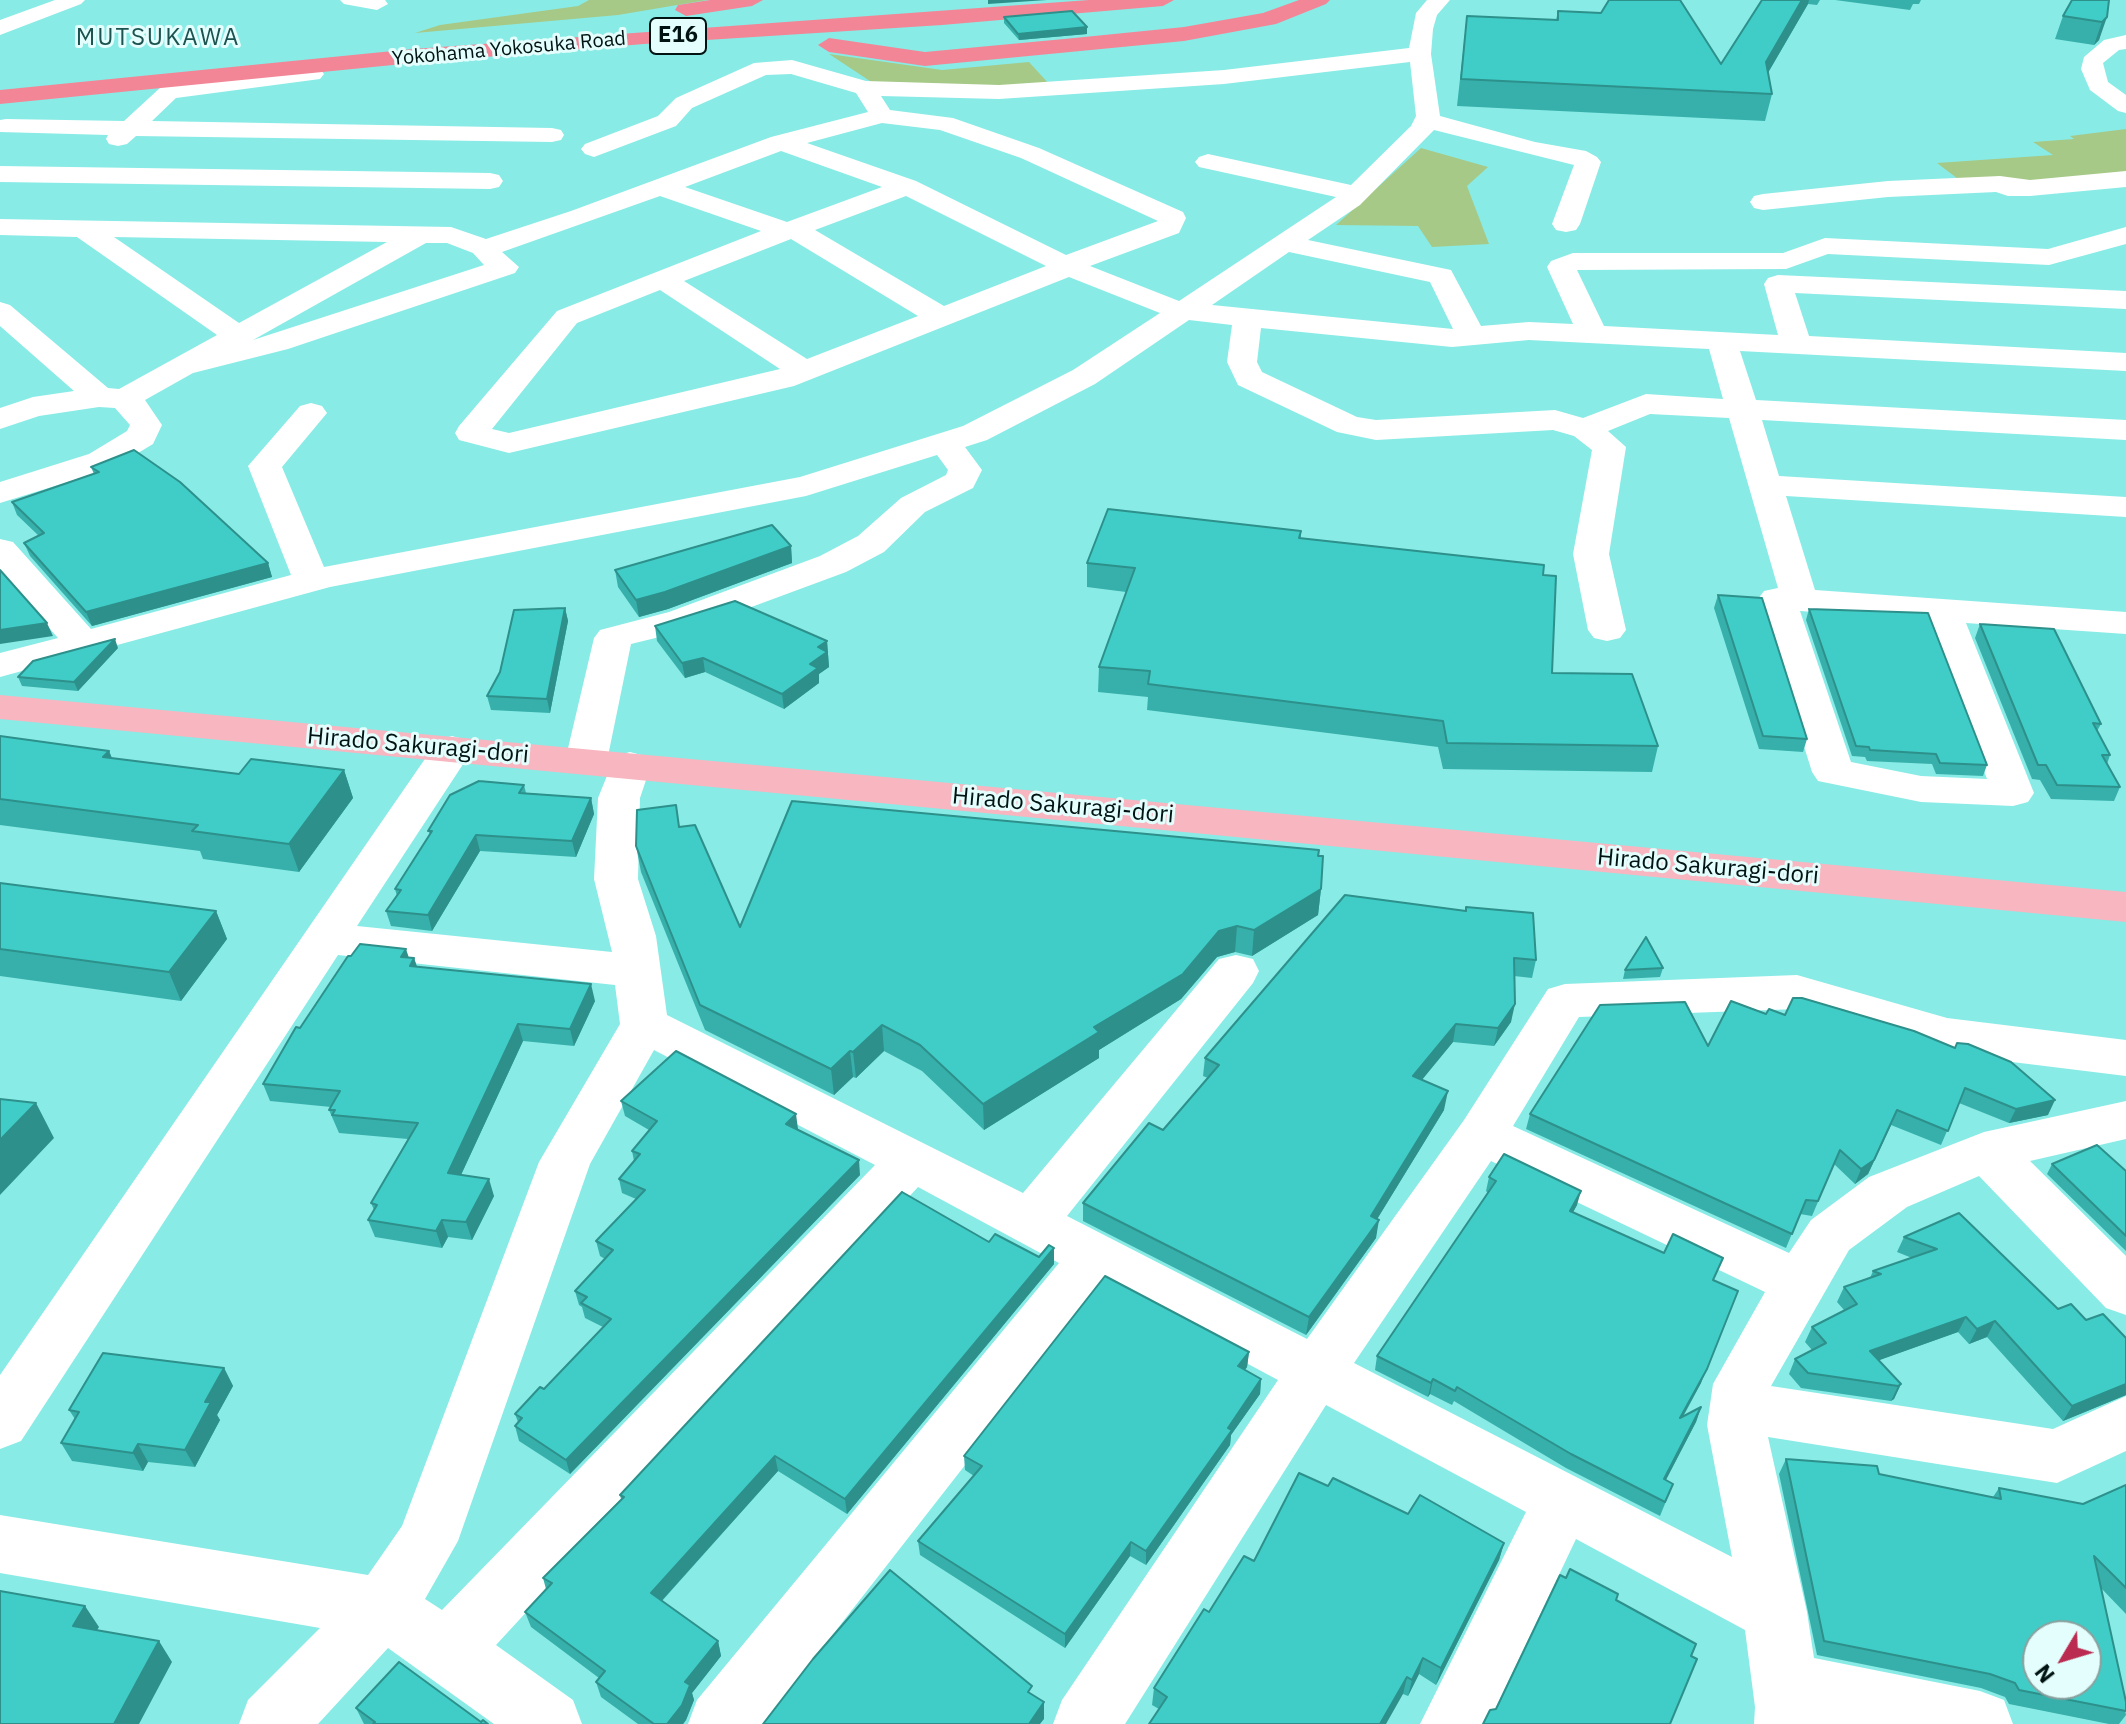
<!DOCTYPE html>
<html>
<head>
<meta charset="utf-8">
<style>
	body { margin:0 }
	#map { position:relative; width:2126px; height:1724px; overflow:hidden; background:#89ebe6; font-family:"IBM Plex Sans",sans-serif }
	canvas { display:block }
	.north { position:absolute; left:2022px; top:1620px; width:80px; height:80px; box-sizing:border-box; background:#e3fefc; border:2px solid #89a09e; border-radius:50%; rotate:232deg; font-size:22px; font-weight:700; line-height:32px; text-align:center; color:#011312 }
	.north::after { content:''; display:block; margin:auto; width:28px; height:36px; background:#bb2a50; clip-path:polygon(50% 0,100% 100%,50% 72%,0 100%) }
</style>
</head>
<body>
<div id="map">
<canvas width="2126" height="1724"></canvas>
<div class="north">N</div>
</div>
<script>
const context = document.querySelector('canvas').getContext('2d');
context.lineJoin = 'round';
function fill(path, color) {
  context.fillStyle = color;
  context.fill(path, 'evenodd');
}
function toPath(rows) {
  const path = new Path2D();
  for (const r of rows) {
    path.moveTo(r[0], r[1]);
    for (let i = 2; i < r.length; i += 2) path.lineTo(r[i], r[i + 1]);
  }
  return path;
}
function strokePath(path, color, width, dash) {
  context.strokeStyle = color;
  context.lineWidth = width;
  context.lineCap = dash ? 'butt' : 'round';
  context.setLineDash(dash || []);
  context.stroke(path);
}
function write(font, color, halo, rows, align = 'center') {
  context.font = font + ' "IBM Plex Sans",sans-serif';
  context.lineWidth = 6;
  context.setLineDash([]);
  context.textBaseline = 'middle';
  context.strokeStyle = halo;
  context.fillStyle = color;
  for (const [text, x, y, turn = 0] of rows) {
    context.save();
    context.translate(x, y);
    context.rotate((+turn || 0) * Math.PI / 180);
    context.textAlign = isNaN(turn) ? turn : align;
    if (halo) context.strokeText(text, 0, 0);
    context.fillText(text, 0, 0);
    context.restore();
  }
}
fill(toPath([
	[589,0,707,0,618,15,415,33,440,25,578,6],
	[829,54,942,70,1029,62,1050,85,960,89,873,83],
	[2126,129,2126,175,2026,184,1962,182,1937,163,2053,155,2033,142,2074,139,2070,136],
	[1421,148,1488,167,1467,186,1489,244,1432,247,1418,226,1336,225]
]), '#a6c987');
fill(toPath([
	[55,0,85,0,81,4,0,35,0,20,55,0],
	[340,0,385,0,388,4,377,10,344,4,340,0],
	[1427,0,1450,0,1437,15,1433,29,1431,54,1440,116,1535,142,1586,151,1597,157,1601,162,1580,224,1576,230,1566,232,1556,230,1552,224,1574,165,1434,130,1360,205,1308,240,1451,270,1481,326,1529,322,1573,324,1547,267,1551,261,1573,253,1783,253,1825,238,2048,249,2126,227,2126,244,2049,265,1828,254,1786,269,1577,270,1604,326,1778,335,1764,284,1768,278,1778,275,2126,291,2126,309,1795,293,1809,336,2126,353,2126,371,1740,351,1756,400,2126,420,2126,440,1762,420,1779,476,2126,497,2126,517,1786,496,1815,590,2126,612,2126,634,1966,623,2034,793,2028,802,2013,806,1921,802,1818,781,1812,772,1758,599,1764,591,1778,588,1729,418,1650,414,1608,431,1626,447,1609,554,1626,630,1620,638,1607,641,1594,638,1588,630,1573,554,1592,450,1574,436,1553,430,1376,440,1337,432,1238,385,1227,362,1232,325,1189,320,1095,384,987,440,965,447,982,470,973,488,925,512,884,552,846,572,692,629,631,644,607,761,601,770,586,774,571,770,565,761,594,638,600,630,669,612,820,556,858,536,901,498,946,475,948,470,937,455,806,496,330,587,0,677,0,653,58,638,0,572,0,539,13,542,91,629,291,575,248,466,300,406,311,403,322,406,327,413,282,467,324,567,800,477,963,426,1073,370,1160,313,1069,277,794,386,509,453,459,440,455,433,459,426,557,311,761,231,660,196,502,252,519,267,515,273,288,349,193,373,145,400,162,425,153,444,113,468,0,503,0,482,89,454,127,431,130,425,115,408,99,407,39,416,0,429,0,408,33,397,74,391,0,326,0,302,10,305,108,388,119,389,217,335,77,237,0,235,0,219,451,227,486,239,571,211,771,137,868,112,856,93,791,74,766,75,692,108,676,126,594,157,585,154,581,149,585,144,658,116,676,98,754,63,792,60,866,81,999,85,1224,70,1409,48,1416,13,1427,0],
	[1410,62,1416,116,1411,126,1351,185,1208,154,1199,157,1195,162,1199,167,1336,197,1179,301,1090,266,1179,233,1186,218,1183,212,1039,148,953,118,890,110,881,96,999,99,1224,84,1410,62],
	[882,123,940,130,1021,158,1158,221,1066,255,916,181,807,143,882,123],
	[781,151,882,187,787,222,685,187,781,151],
	[906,196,1046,266,944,306,815,230,906,196],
	[114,237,387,242,239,323,114,237],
	[791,239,918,316,807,359,684,281,791,239],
	[426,243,447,243,473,253,484,265,253,340,426,243],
	[1289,252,1430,282,1453,329,1212,305,1289,252],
	[660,290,780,369,509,433,492,429,577,323,660,290],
	[1261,328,1452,347,1529,340,1709,349,1723,399,1646,394,1583,418,1555,410,1376,420,1357,417,1262,372,1257,362,1261,328],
	[1800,611,1927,620,1987,779,1921,776,1851,762,1800,611],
	[2126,35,2126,49,2119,50,2103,63,2108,82,2126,95,2126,113,2118,111,2090,90,2081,69,2084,57,2104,40,2126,35],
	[312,67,320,69,324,74,320,79,176,98,152,121,552,128,561,130,564,135,561,140,552,142,136,136,127,144,118,146,109,144,106,139,108,135,0,132,0,120,6,119,124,121,161,87,312,67],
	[0,166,490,173,499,175,503,181,499,187,490,189,0,182,0,166],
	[2126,171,2126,187,2030,196,2008,196,1996,192,1888,197,1763,210,1754,208,1750,202,1754,196,1763,194,1888,181,2000,176,2030,180,2126,171],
	[452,736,466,740,473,749,357,926,612,952,594,879,598,798,615,756,630,752,645,756,651,765,640,798,638,879,656,936,667,1015,1023,1193,1219,959,1236,955,1253,959,1259,971,1253,983,1067,1216,1307,1339,1464,1120,1548,989,1565,984,1797,975,1947,1018,2126,1040,2126,1076,1947,1054,1797,1009,1579,1017,1513,1126,1789,1253,1811,1220,1869,1177,1984,1132,2126,1101,2126,1139,2030,1161,2126,1256,2126,1315,2106,1308,1979,1176,1907,1207,1849,1250,1771,1386,2053,1429,2126,1396,2126,1451,2057,1483,1768,1437,1807,1612,1814,1658,1980,1691,2004,1700,2013,1724,1754,1724,1755,1707,1745,1630,1576,1539,1488,1724,1420,1724,1526,1512,1326,1405,1125,1724,1053,1724,1062,1700,1278,1380,1104,1287,763,1724,688,1724,697,1700,1059,1263,918,1187,496,1645,573,1700,582,1724,494,1724,388,1648,318,1724,239,1724,248,1700,320,1628,0,1573,0,1515,368,1575,402,1526,539,1162,620,1024,615,985,338,955,21,1441,0,1449,0,1375,438,740,452,736],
	[654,1050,875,1165,442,1610,425,1599,458,1541,590,1164,654,1050],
	[1491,1161,1765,1292,1713,1384,1707,1425,1732,1557,1354,1363,1491,1161]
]), '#fff');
fill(toPath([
	[0,695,2126,892,2126,922,0,719,0,695]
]), '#f7b6c0');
fill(toPath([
	[710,0,763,0,752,6,686,16,675,10,678,5,710,0],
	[1089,0,1174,0,1163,6,942,25,644,44,413,63,0,104,0,90,413,49,1089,0],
	[1299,0,1330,0,1326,4,1276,24,1184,41,925,66,829,52,818,45,829,38,925,52,1064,39,1184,27,1263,13,1299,0]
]), '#f28696');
fill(toPath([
	[1762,0,1820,0,1817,5,1808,4,1768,73,1772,94,1765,121,1457,106,1467,16,1556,20,1558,11,1721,64],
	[1835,0,1921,0,1919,4,1913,4,1910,10],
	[2109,0,2099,40,2094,45,2055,39,2063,16],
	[1004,17,1087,27,1087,34,1019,40,1004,23],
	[91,467,268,563,272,577,92,626,30,556,24,543,39,536,17,515,12,502,94,474],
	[1301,531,1301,538,1543,575,1552,673,1658,746,1652,772,1443,769,1438,747,1147,710,1148,697,1098,692,1099,667,1126,592,1087,587,1087,563],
	[791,546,792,563,668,609,639,617,618,587,615,570],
	[1718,595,1807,739,1803,752,1759,749,1714,608],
	[565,608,568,621,550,713,491,710,487,696],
	[1809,609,1987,765,1983,776,1936,774,1932,764,1867,761,1865,757,1852,756,1806,620],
	[1980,624,2101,724,2097,731,2110,755,2107,764,2120,787,2114,801,2051,799,2040,780,2032,779,1975,638],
	[655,626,827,641,829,667,819,674,819,683,784,709,705,672,685,678,657,641],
	[118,648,78,691,22,686,18,677],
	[0,736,109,751,112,758,239,774,344,770,353,798,299,872,203,859,200,851,0,825],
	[524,785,526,793,591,798,594,814,576,857,480,851,432,931,391,926,386,911,397,896,395,889,430,834,428,831],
	[680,827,740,927,1318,856,1321,889,1318,915,1252,956,1235,952,1217,957,1181,999,1099,1050,1099,1058,984,1130,922,1071,884,1051,856,1078,853,1077,834,1095,705,1030,641,872,636,846],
	[0,883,216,911,227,939,181,1001,0,976],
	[1466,907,1536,960,1532,978,1514,976,1511,1022,1494,1046,1453,1042,1422,1080,1444,1110,1377,1219,1376,1238,1306,1335,1083,1221,1083,1203,1163,1130,1208,1078,1203,1076,1205,1058,1466,911],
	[409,958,414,958,417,967,595,1001,574,1046,523,1041,461,1175,494,1196,472,1240,448,1237,442,1248,375,1237,368,1220,374,1210,371,1203,408,1139,339,1133,329,1110,331,1107,270,1101,263,1084,300,1028],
	[1663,968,1660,977,1623,979,1625,970],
	[1766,1014,1785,1015,1955,1048,2048,1115,2009,1123,1959,1103,1941,1145,1891,1125,1868,1174,1855,1184,1834,1164,1812,1216,1800,1214,1786,1248,1526,1129,1530,1114,1708,1046],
	[621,1101,798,1129,797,1130,860,1175,570,1474,519,1441,515,1426,518,1422,515,1414,544,1389,603,1327,585,1318,582,1307,579,1305,575,1291,605,1259,600,1256,596,1241,636,1199,622,1193,619,1179,634,1161,632,1151,649,1130,625,1116],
	[2052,1164,2126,1171,2126,1251,2047,1174],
	[1489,1177,1577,1205,1573,1212,1714,1281,1701,1383,1683,1417,1701,1407,1696,1422,1666,1480,1673,1484,1660,1516,1566,1468,1454,1401,1452,1405,1430,1394,1428,1397,1375,1370,1377,1356,1488,1193,1486,1191],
	[1959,1213,2058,1309,2126,1338,2126,1395,2063,1421,1987,1337,1969,1344,1958,1332,1879,1360,1901,1384,1894,1399,1891,1401,1801,1388,1789,1374,1795,1359,1812,1350,1805,1342,1812,1327,1844,1310,1837,1302,1844,1287,1870,1278,1873,1271,1912,1258,1897,1252,1904,1237],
	[989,1242,1039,1257,1054,1248,1054,1264,847,1514,778,1471,662,1601,718,1641,721,1656,692,1693,694,1700,686,1720,683,1724,638,1724,601,1697,596,1682,599,1678,531,1627,525,1612,546,1589,543,1578,621,1499,620,1495],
	[1249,1352,1247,1367,1245,1370,1261,1379,1260,1394,1231,1435,1230,1445,1146,1565,1130,1556,1065,1648,920,1555,918,1541,974,1476,965,1470,964,1456],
	[224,1368,233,1386,217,1415,220,1420,195,1467,148,1462,143,1471,72,1461,61,1443,75,1419,69,1410],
	[1786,1459,1879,1474,1993,1497,1999,1488,2083,1504,2126,1485,2126,1614,2101,1588,2126,1715,2119,1724,2109,1724,2009,1704,2005,1697,1981,1688,1817,1655,1779,1474],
	[1328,1486,1408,1514,1504,1543,1499,1560,1436,1685,1419,1674,1408,1696,1403,1694,1159,1709,1152,1705,1154,1688,1209,1612,1254,1561],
	[356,1708,481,1722,488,1724,364,1724]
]), '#37b0ab');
fill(toPath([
	[988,0,1047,0,988,4],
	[1802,0,1809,0,1808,4,1759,88,1766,62],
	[2107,17,2099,40,2094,45,2102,22],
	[1087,27,1087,34,1019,40,1018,34],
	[791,546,792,563,668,609,639,617,636,600],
	[268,563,272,577,92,626,86,612],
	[565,608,568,621,550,713,547,699],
	[47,623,53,636,0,644,0,630],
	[115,639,118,648,78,691,74,682],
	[827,641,829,667,819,674,819,683,784,709,782,694,810,664,818,647],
	[703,658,705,672,685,678,682,663],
	[109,751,120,779,103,757],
	[344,770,353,798,299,872,289,844],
	[591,798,594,814,576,857,572,841],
	[476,835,480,851,432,931,428,915],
	[1321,889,1318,915,1252,956,1254,930],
	[216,911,227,939,181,1001,169,972],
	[1237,926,1235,952,1217,957,1181,999,1099,1050,1099,1058,984,1130,983,1104,1094,1027,1219,931],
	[406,949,411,964,414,958,420,976,401,957],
	[591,984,595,1001,574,1046,570,1029],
	[1515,1004,1511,1022,1494,1046,1498,1028],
	[518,1024,523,1041,454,1190,448,1173],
	[1456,1024,1453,1042,1410,1094,1413,1076],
	[882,1025,884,1051,856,1078,853,1052],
	[850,1051,853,1077,834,1095,831,1069],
	[1448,1091,1444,1110,1368,1234,1371,1216],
	[2055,1100,2048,1115,2009,1123,2016,1109],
	[36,1103,54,1138,0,1195,0,1140],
	[796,1114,798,1129,788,1139,786,1124],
	[1891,1125,1868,1174,1855,1184,1861,1169],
	[859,1160,860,1175,570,1474,566,1460],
	[489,1179,494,1196,472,1240,466,1222],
	[1581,1191,1577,1205,1566,1225,1570,1211],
	[442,1220,448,1237,442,1248,436,1231],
	[1379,1220,1376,1238,1306,1335,1309,1317],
	[1054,1248,1054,1264,847,1514,845,1499],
	[1732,1306,1701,1383,1674,1432,1680,1418],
	[1966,1317,1958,1332,1863,1366,1870,1351],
	[1995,1321,1987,1337,1969,1344,1977,1329],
	[1249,1352,1247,1367,1236,1381,1238,1366],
	[224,1368,233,1386,217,1415,220,1420,195,1467,185,1450,205,1402],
	[1261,1379,1260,1394,1231,1435,1230,1445,1146,1565,1146,1551],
	[1433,1379,1430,1394,1428,1397,1431,1383],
	[1901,1384,1894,1399,1891,1401,1898,1386],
	[2126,1384,2126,1395,2063,1421,2072,1406],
	[1701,1407,1696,1422,1659,1493,1664,1479],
	[138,1444,148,1462,143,1471,133,1453],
	[775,1456,778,1471,655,1608,651,1593],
	[1131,1542,1130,1556,1065,1648,1065,1634],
	[1504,1543,1499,1560,1436,1685,1441,1668],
	[85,1606,99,1627,87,1647,73,1626],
	[159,1641,172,1662,139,1724,114,1724],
	[718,1641,721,1656,692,1693,694,1700,686,1720,683,1724,667,1724,685,1682],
	[1423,1658,1419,1674,1408,1696,1412,1680],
	[1407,1677,1403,1694,1386,1724,1380,1724],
	[1044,1702,1044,1719,1040,1724,1029,1724]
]), '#2d908b');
const building = toPath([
	[1609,0,1680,0,1721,64,1762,0,1802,0,1766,62,1772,94,1461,79,1467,16,1558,20,1558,11,1601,13,1609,0],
	[2072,0,2109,0,2107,17,2102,22,2063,16,2072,0],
	[1072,11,1087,27,1018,34,1004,17,1072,11],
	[134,450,180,482,268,563,86,612,24,543,44,533,12,502,99,472,91,467,134,450],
	[1108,509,1301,531,1299,538,1544,565,1543,575,1556,576,1552,673,1632,674,1658,746,1447,743,1443,721,1148,684,1150,671,1099,667,1135,568,1087,563,1108,509],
	[772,525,791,546,665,592,636,600,615,570,772,525],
	[0,570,47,623,0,630,0,570],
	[1718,595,1762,598,1807,739,1763,736,1718,595],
	[735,601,827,641,818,647,827,652,810,664,818,668,782,694,703,658,682,663,655,626,735,601],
	[565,608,547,699,487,696,500,672,514,610,565,608],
	[1809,609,1928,613,1987,765,1940,763,1936,754,1870,750,1869,747,1856,746,1809,609],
	[1980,624,2054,629,2101,724,2093,723,2110,755,2102,755,2120,787,2057,785,2046,765,2038,765,1980,624],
	[115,639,74,682,18,677,33,661,115,639],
	[0,736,109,751,103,757,239,774,251,759,344,770,289,844,192,831,198,825,0,799,0,736],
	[479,781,524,785,519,793,591,798,572,841,476,835,428,915,386,911,401,890,395,889,432,831,428,831,450,795,479,781],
	[792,801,1319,850,1318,856,1323,856,1321,889,1254,930,1237,926,1219,931,1183,974,1094,1027,1099,1032,983,1104,920,1045,882,1025,853,1052,850,1051,831,1069,700,1005,636,846,637,810,676,805,679,827,695,825,740,927,792,801],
	[0,883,216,911,169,972,0,949,0,883],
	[1345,895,1466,911,1466,907,1533,913,1536,960,1514,958,1515,1004,1498,1028,1456,1024,1413,1076,1448,1091,1371,1216,1379,1220,1309,1317,1083,1203,1149,1123,1163,1130,1219,1065,1205,1058,1345,895],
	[1646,937,1663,968,1625,970,1646,937],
	[360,944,406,949,401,957,414,958,410,966,591,984,570,1029,518,1024,448,1173,489,1179,466,1222,442,1220,436,1231,368,1220,377,1205,371,1203,418,1123,332,1115,335,1110,329,1110,340,1091,263,1084,296,1027,300,1028,348,956,351,956,360,944],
	[1793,998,1802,998,1914,1031,1955,1048,1957,1043,1968,1044,2011,1062,2055,1100,2016,1109,1965,1088,1948,1131,1897,1110,1874,1160,1861,1169,1840,1150,1818,1201,1806,1200,1792,1234,1530,1114,1600,1005,1685,1002,1708,1046,1731,1001,1766,1014,1769,1009,1785,1015,1793,998],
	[676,1051,796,1114,786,1124,859,1160,566,1460,515,1426,522,1418,515,1414,540,1387,544,1389,611,1319,581,1303,587,1297,575,1291,613,1250,596,1241,645,1190,619,1179,640,1154,632,1151,657,1121,621,1101,676,1051],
	[0,1099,36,1103,0,1140,0,1099],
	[2097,1145,2126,1171,2126,1236,2052,1164,2097,1145],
	[1504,1154,1581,1191,1570,1211,1664,1253,1673,1234,1723,1258,1713,1280,1738,1291,1707,1369,1680,1418,1701,1407,1664,1479,1673,1484,1665,1502,1571,1454,1457,1387,1455,1391,1433,1379,1431,1383,1377,1356,1496,1181,1489,1177,1504,1154],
	[902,1192,989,1242,995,1234,1039,1257,1049,1245,1054,1248,845,1499,775,1456,651,1593,718,1641,685,1682,690,1685,682,1705,667,1724,654,1724,596,1682,605,1671,525,1612,552,1583,543,1578,624,1497,620,1495,902,1192],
	[1959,1213,2058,1309,2071,1304,2086,1320,2103,1314,2126,1338,2126,1384,2072,1406,1995,1321,1977,1329,1966,1317,1870,1351,1901,1384,1898,1386,1808,1373,1795,1359,1826,1343,1812,1327,1857,1304,1844,1287,1881,1274,1873,1271,1937,1249,1904,1237,1959,1213],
	[1105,1276,1249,1352,1238,1366,1261,1379,1228,1428,1232,1430,1146,1551,1131,1542,1065,1634,918,1541,982,1466,964,1456,1105,1276],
	[103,1353,224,1368,205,1402,211,1402,185,1450,138,1444,133,1453,61,1443,79,1412,69,1410,103,1353],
	[1786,1459,1877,1466,1879,1474,2001,1499,1999,1488,2083,1504,2126,1485,2126,1588,2094,1556,2126,1702,2126,1711,2019,1690,2015,1683,1990,1674,1824,1641,1786,1459],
	[2038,1636,2086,1636,2086,1684,2038,1684,2038,1636],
	[1299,1473,1328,1486,1333,1478,1408,1514,1420,1495,1504,1543,1441,1668,1423,1658,1412,1680,1407,1677,1380,1724,1149,1724,1167,1697,1154,1688,1204,1609,1209,1612,1244,1556,1254,1561,1299,1473],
	[1570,1569,1618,1594,1616,1600,1696,1644,1691,1656,1697,1659,1670,1724,1483,1724,1490,1710,1496,1709,1560,1575,1566,1578,1570,1569],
	[890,1570,1032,1686,1028,1692,1044,1702,1029,1724,763,1724,813,1659,890,1570],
	[0,1591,85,1606,73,1626,159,1641,114,1724,0,1724,0,1591],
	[399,1662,481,1722,483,1720,488,1724,373,1724,375,1722,356,1708,399,1662]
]);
fill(building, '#40cdc7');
strokePath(building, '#2d908b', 2);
write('20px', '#011312', '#e3fefc', [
	["Yokohama Yokosuka Road",509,49,-5]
]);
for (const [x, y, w] of [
	[678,36,56]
]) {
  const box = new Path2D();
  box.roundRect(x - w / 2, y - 18, w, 36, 6);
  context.fillStyle = '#e3fefc';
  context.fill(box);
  strokePath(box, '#011312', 2);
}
write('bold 22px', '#011312', null, [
	["E16",678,36]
]);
context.letterSpacing = '2px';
write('24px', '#1c524f', '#e3fefc', [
	["MUTSUKAWA",158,38]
]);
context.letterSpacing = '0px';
write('24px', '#011312', '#e3fefc', [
	["Hirado Sakuragi-dori",418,746,5],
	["Hirado Sakuragi-dori",1063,806,5],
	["Hirado Sakuragi-dori",1708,867,5]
]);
</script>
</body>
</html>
